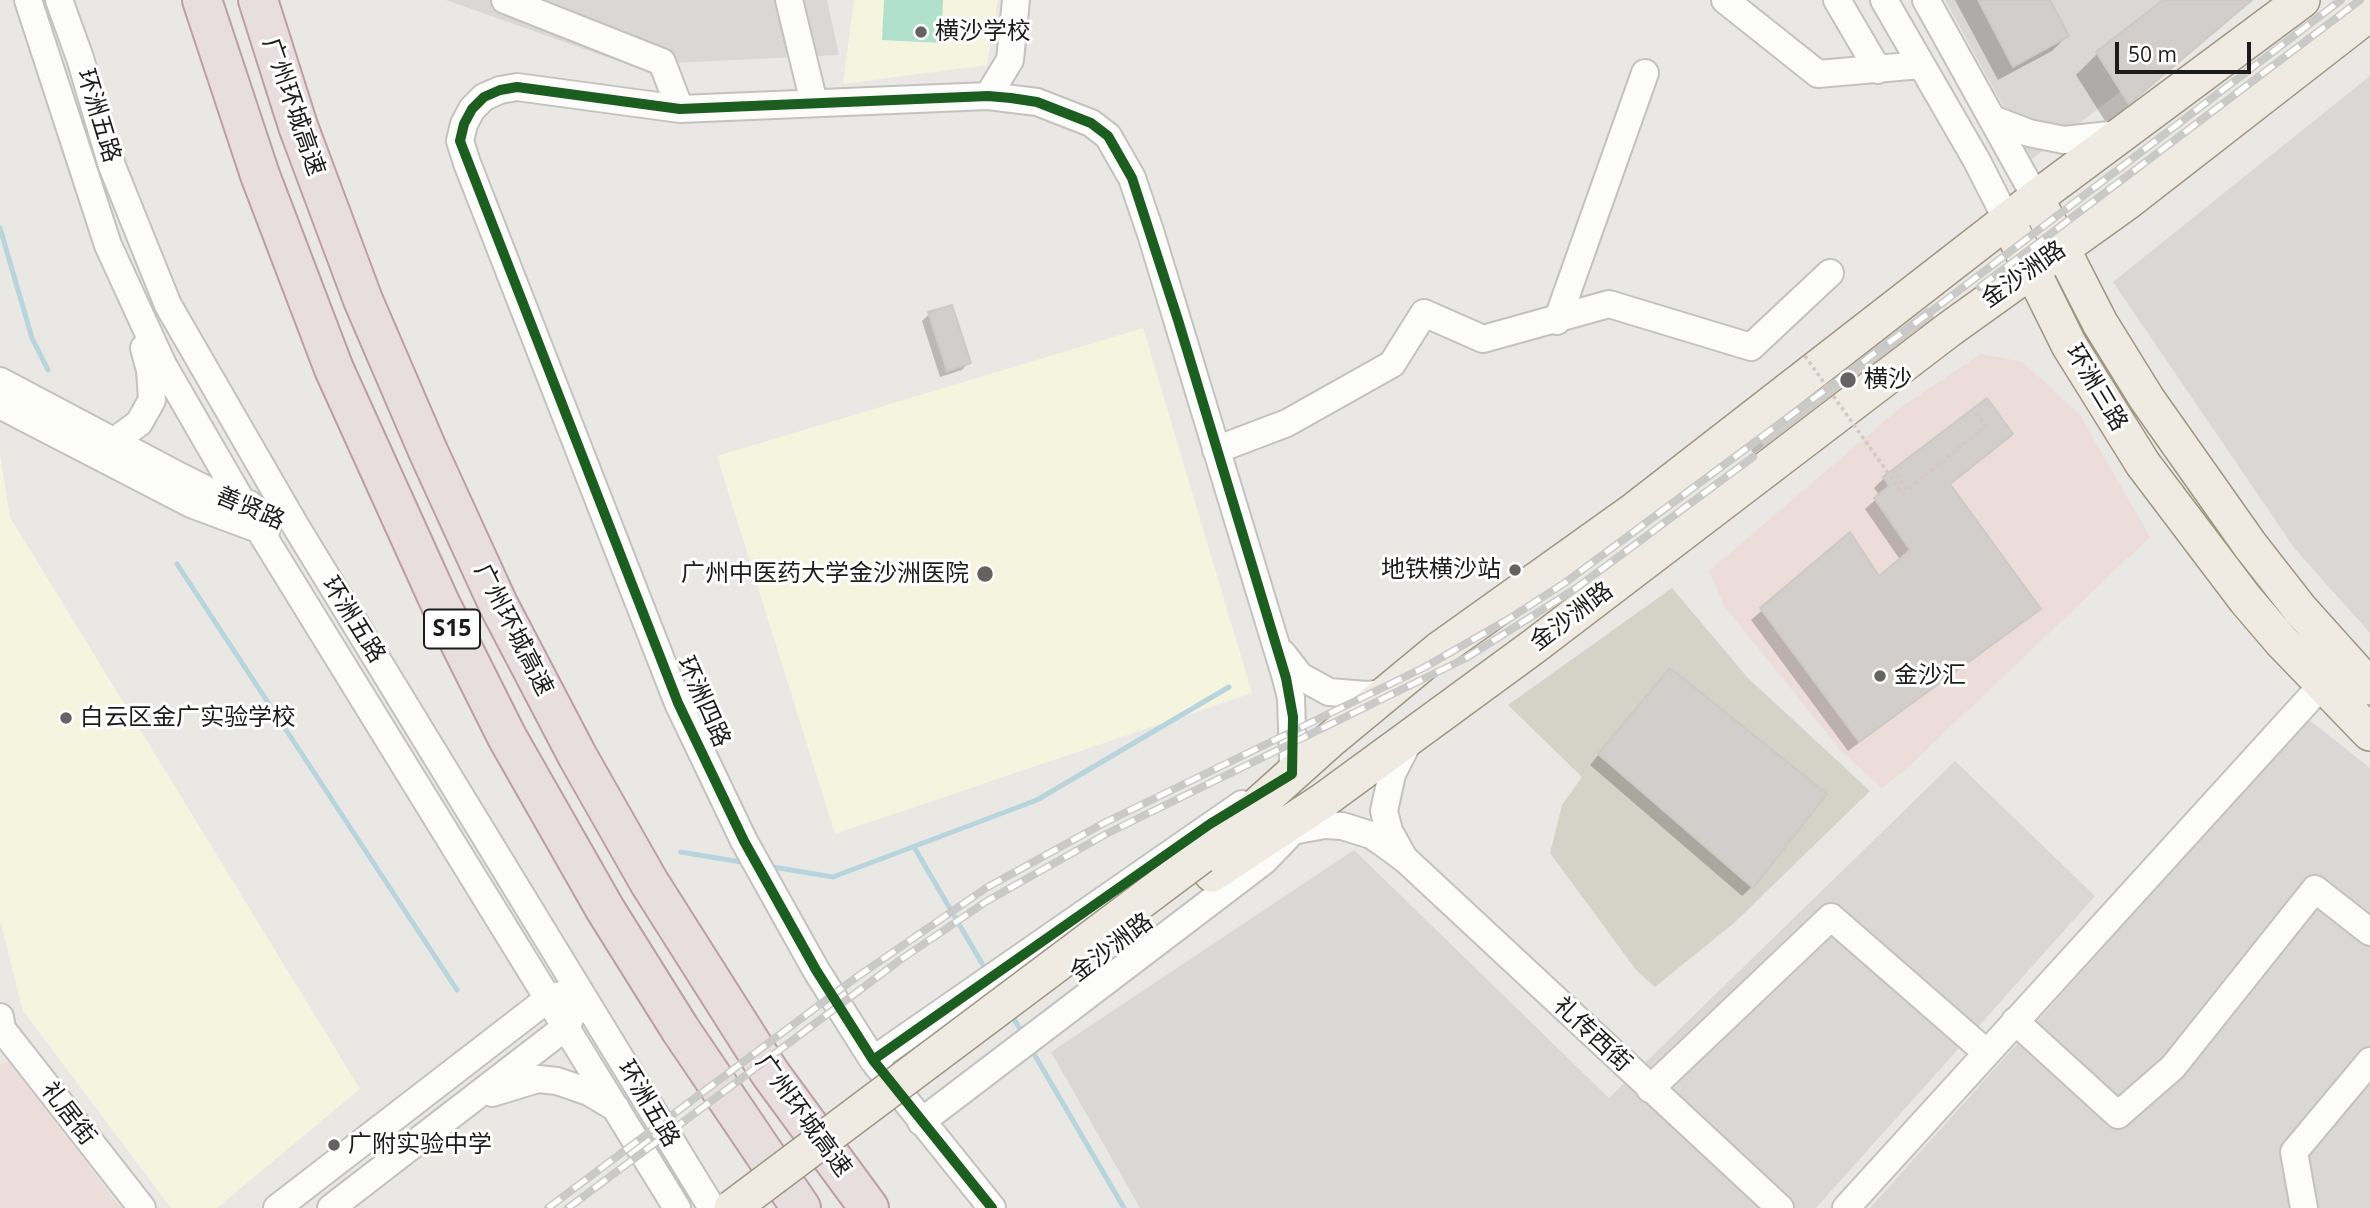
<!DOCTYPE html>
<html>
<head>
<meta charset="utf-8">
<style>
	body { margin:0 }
	#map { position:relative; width:2370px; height:1208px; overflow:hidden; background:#eae8e5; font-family:"Open Sans",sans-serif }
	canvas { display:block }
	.scale { position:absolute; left:2115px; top:42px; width:136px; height:32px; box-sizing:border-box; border:4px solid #1c1c1c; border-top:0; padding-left:9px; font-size:21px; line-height:24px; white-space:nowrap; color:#1c1c1c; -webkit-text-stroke:5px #fff; paint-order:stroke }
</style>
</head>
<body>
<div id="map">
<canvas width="2370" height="1208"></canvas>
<div class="scale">50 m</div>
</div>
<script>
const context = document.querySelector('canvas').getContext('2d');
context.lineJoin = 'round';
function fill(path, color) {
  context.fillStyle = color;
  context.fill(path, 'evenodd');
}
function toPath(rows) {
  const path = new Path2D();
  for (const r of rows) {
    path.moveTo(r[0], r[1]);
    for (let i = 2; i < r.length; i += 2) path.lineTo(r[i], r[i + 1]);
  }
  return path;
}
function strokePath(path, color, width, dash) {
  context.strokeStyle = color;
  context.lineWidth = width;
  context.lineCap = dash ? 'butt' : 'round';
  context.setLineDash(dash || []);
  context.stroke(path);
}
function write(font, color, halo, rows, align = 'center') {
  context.font = font + ' "Open Sans","Noto Sans SC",sans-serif';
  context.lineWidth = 6;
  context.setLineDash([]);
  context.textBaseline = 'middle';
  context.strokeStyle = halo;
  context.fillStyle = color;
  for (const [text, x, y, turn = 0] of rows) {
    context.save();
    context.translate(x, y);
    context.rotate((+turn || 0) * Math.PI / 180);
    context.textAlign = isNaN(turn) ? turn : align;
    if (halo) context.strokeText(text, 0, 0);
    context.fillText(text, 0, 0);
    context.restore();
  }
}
fill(toPath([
	[446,0,827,0,839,55,629,65],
	[1945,0,2241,0,2032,159],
	[2370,76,2370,633,2295,549,2113,282],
	[2308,719,2370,768,2370,1208,1870,1208],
	[1955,761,2095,896,1816,1208,1140,1208,1051,1052,1354,850,1609,1098]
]), '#d9d8d6');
fill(toPath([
	[1981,354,2023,362,2080,415,2150,537,1904,771,1882,788,1841,751,1725,607,1709,571,1900,408],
	[8,1062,121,1208,0,1208,0,1065]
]), '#ecdcda');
fill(toPath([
	[854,0,998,0,987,65,843,84],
	[1143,328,1252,693,835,834,717,456],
	[0,455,10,517,360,1089,217,1208,171,1208,23,1011,0,919]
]), '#f4f4df');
fill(toPath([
	[1672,588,1748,678,1870,791,1734,923,1655,987,1636,970,1550,853,1562,805,1582,777,1508,705]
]), '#d3d3c7');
fill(toPath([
	[884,0,943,0,941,43,882,40]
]), '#b1e0cd');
fill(toPath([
	[1955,0,2048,0,2067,36,2052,51,1998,80],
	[2166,0,2238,0,2242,6,2107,124,2076,75,2097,54],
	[929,314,969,362,962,370,940,377,922,321],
	[1920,326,1754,454,1751,450,1761,440],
	[2011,434,1948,485,2039,609,1848,751,1751,620,1850,535,1879,579,1901,561,1865,509,1880,496,1874,488,1884,478],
	[1660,681,1752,887,1742,896,1590,765]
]), '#0003');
strokePath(toPath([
	[0,228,32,338,48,370],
	[177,564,457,990],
	[914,847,987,972],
	[681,852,747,863],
	[767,866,833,877,1037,800,1229,687],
	[1011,1014,1024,1036],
	[1030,1047,1124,1208]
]), '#b8d4dd', 5);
const building = toPath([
	[1978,0,2050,0,2069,36,2013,67,1978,0],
	[2163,0,2252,0,2129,104,2096,52,2163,0],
	[952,305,971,363,947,371,928,312,952,305],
	[1927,309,1933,317,1764,445,1759,438,1927,309],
	[1987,398,2013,434,1950,484,2041,609,1859,742,1760,608,1850,532,1879,576,1910,550,1874,498,1889,486,1883,477,1987,398],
	[1670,668,1827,794,1753,888,1598,754,1670,668]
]);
fill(building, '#d1cecb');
strokePath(building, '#cdcac6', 2);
const minor = toPath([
	[28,0,108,245,163,365,241,500,677,1208],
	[59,0,80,58,112,166,168,305,295,525,712,1208],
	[505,0,662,62,680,109],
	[789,0,814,103],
	[1725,0,1818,74,1921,65],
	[1837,0,1878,70],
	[1884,0,1977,161,2008,222],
	[1926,0,2036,198],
	[988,96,1010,60,1016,0],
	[1995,120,2029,133,2064,140,2119,134],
	[1557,321,1645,73],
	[0,381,181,477,215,494,249,504],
	[0,405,191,504,266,532],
	[113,442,139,423,152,400,150,370,144,348],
	[1216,450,1287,423,1392,364,1424,313,1483,339,1609,304,1751,347,1830,273],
	[1283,654,1300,676,1329,692,1367,695,1388,692],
	[1282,833,1324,825,1342,826,1371,835,1383,843,1406,860,1780,1208],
	[1403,856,1389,831,1384,811,1392,774,1410,739],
	[0,1017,2,1029,142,1208],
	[2015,1021,2118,1115,2173,1067,2315,889,2370,932],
	[873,1060,1242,804],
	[1650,1089,1831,917,1987,1053],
	[492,1093,538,1079,557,1081,589,1092,616,1108],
	[921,1122,1264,861,1288,836],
	[277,1208,549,998,566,994],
	[331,1208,567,1026,573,1012],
	[992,1208,873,1060,816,970,744,841,678,703,467,163,460,141,464,124,472,109,484,97,500,90,517,87,680,109,988,96,1037,102,1091,123,1108,136,1132,178,1151,234,1286,678,1291,698,1293,758,1292,774,1284,779],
	[1846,1208,2322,685],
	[2304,1208,2294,1152,2370,1061]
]);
const major = toPath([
	[2036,198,2100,323,2147,399,2250,545,2300,609,2370,687],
	[2008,222,2069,345,2143,464,2246,600,2282,642,2370,733],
	[1201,856,1330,740,1440,649,1632,512,2036,198,2302,0],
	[1212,874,1324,800,1533,647,1951,328,2127,202,2370,13]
]);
const highway = toPath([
	[202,0,260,175,334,369,440,603,507,737,605,909,680,1029,801,1208],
	[258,0,298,126,363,300,428,451,498,604,578,757,649,882,770,1073,869,1208]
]);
strokePath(minor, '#c3c2c1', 30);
strokePath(major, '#9f9683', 38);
strokePath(highway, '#bd9da6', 42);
strokePath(toPath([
	[1893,469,1907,490,1986,426,1972,409]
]), '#d4c7c5', 3.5, [3.5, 3.5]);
strokePath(minor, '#fcfcfb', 26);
strokePath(major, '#efebe3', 35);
strokePath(highway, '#e8dedf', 38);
const rail = toPath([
	[1980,287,2360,0],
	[548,1208,854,979,986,888,1104,823,1425,667,1507,620,1566,582,1945,301,2341,0],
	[568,1208,900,960,987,901,1106,834,1466,658,1575,589,1753,457]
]);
strokePath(rail, '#c9c9c8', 8);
strokePath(rail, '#fff', 5, [16]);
const majorBridge = toPath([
	[732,1208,1201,856]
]);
strokePath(majorBridge, '#9f9683', 38, []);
strokePath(toPath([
	[1805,356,1903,494,1907,490]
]), '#d4c7c5', 3.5, [3.5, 3.5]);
strokePath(majorBridge, '#efebe3', 35);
strokePath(toPath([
	[873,1060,1210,824,1292,774,1293,717,1286,678,1178,320,1132,178,1108,136,1091,123,1037,102,1011,98,988,96,680,109,517,87,500,90,484,97,472,109,464,124,460,141,678,703,744,841,816,970,873,1060,992,1208]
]), '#1b5e20', 10);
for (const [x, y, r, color] of [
	[921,32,7,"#646362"],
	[1848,380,9,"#646362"],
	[1515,570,7,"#646362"],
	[985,574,9,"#646362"],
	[1880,676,7,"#646362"],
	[66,718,7,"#646362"],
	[334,1145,7,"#646362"]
]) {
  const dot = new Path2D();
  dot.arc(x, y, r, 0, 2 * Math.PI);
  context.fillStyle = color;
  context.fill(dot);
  strokePath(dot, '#fff', 2.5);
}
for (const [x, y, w] of [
	[452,629,56]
]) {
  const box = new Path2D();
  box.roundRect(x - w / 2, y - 19.5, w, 39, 5);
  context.fillStyle = '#fff';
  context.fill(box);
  strokePath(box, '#1c1c1c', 2);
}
write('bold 23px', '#1c1c1c', null, [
	["S15",452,629]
]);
write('24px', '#1c1c1c', '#fff', [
	["横沙学校",935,32],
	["横沙",1864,380],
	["地铁横沙站",1501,570,"right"],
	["广州中医药大学金沙洲医院",969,574,"right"],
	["金沙汇",1894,676],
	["白云区金广实验学校",80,718],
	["广附实验中学",348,1145]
], 'left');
write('24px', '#1c1c1c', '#fff', [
	["广州环城高速",293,107,71],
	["环洲五路",98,116,73],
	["金沙洲路",2024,275,-35],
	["环洲三路",2096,388,59],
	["善贤路",250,509,23],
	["金沙洲路",1572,617,-37],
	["环洲五路",353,620,58],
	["广州环城高速",513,630,63],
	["环洲四路",703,702,66],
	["金沙洲路",1112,948,-37],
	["礼传西街",1592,1035,43],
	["环洲五路",648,1104,59],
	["礼居街",68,1114,52],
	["广州环城高速",803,1116,54]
]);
</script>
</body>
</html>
